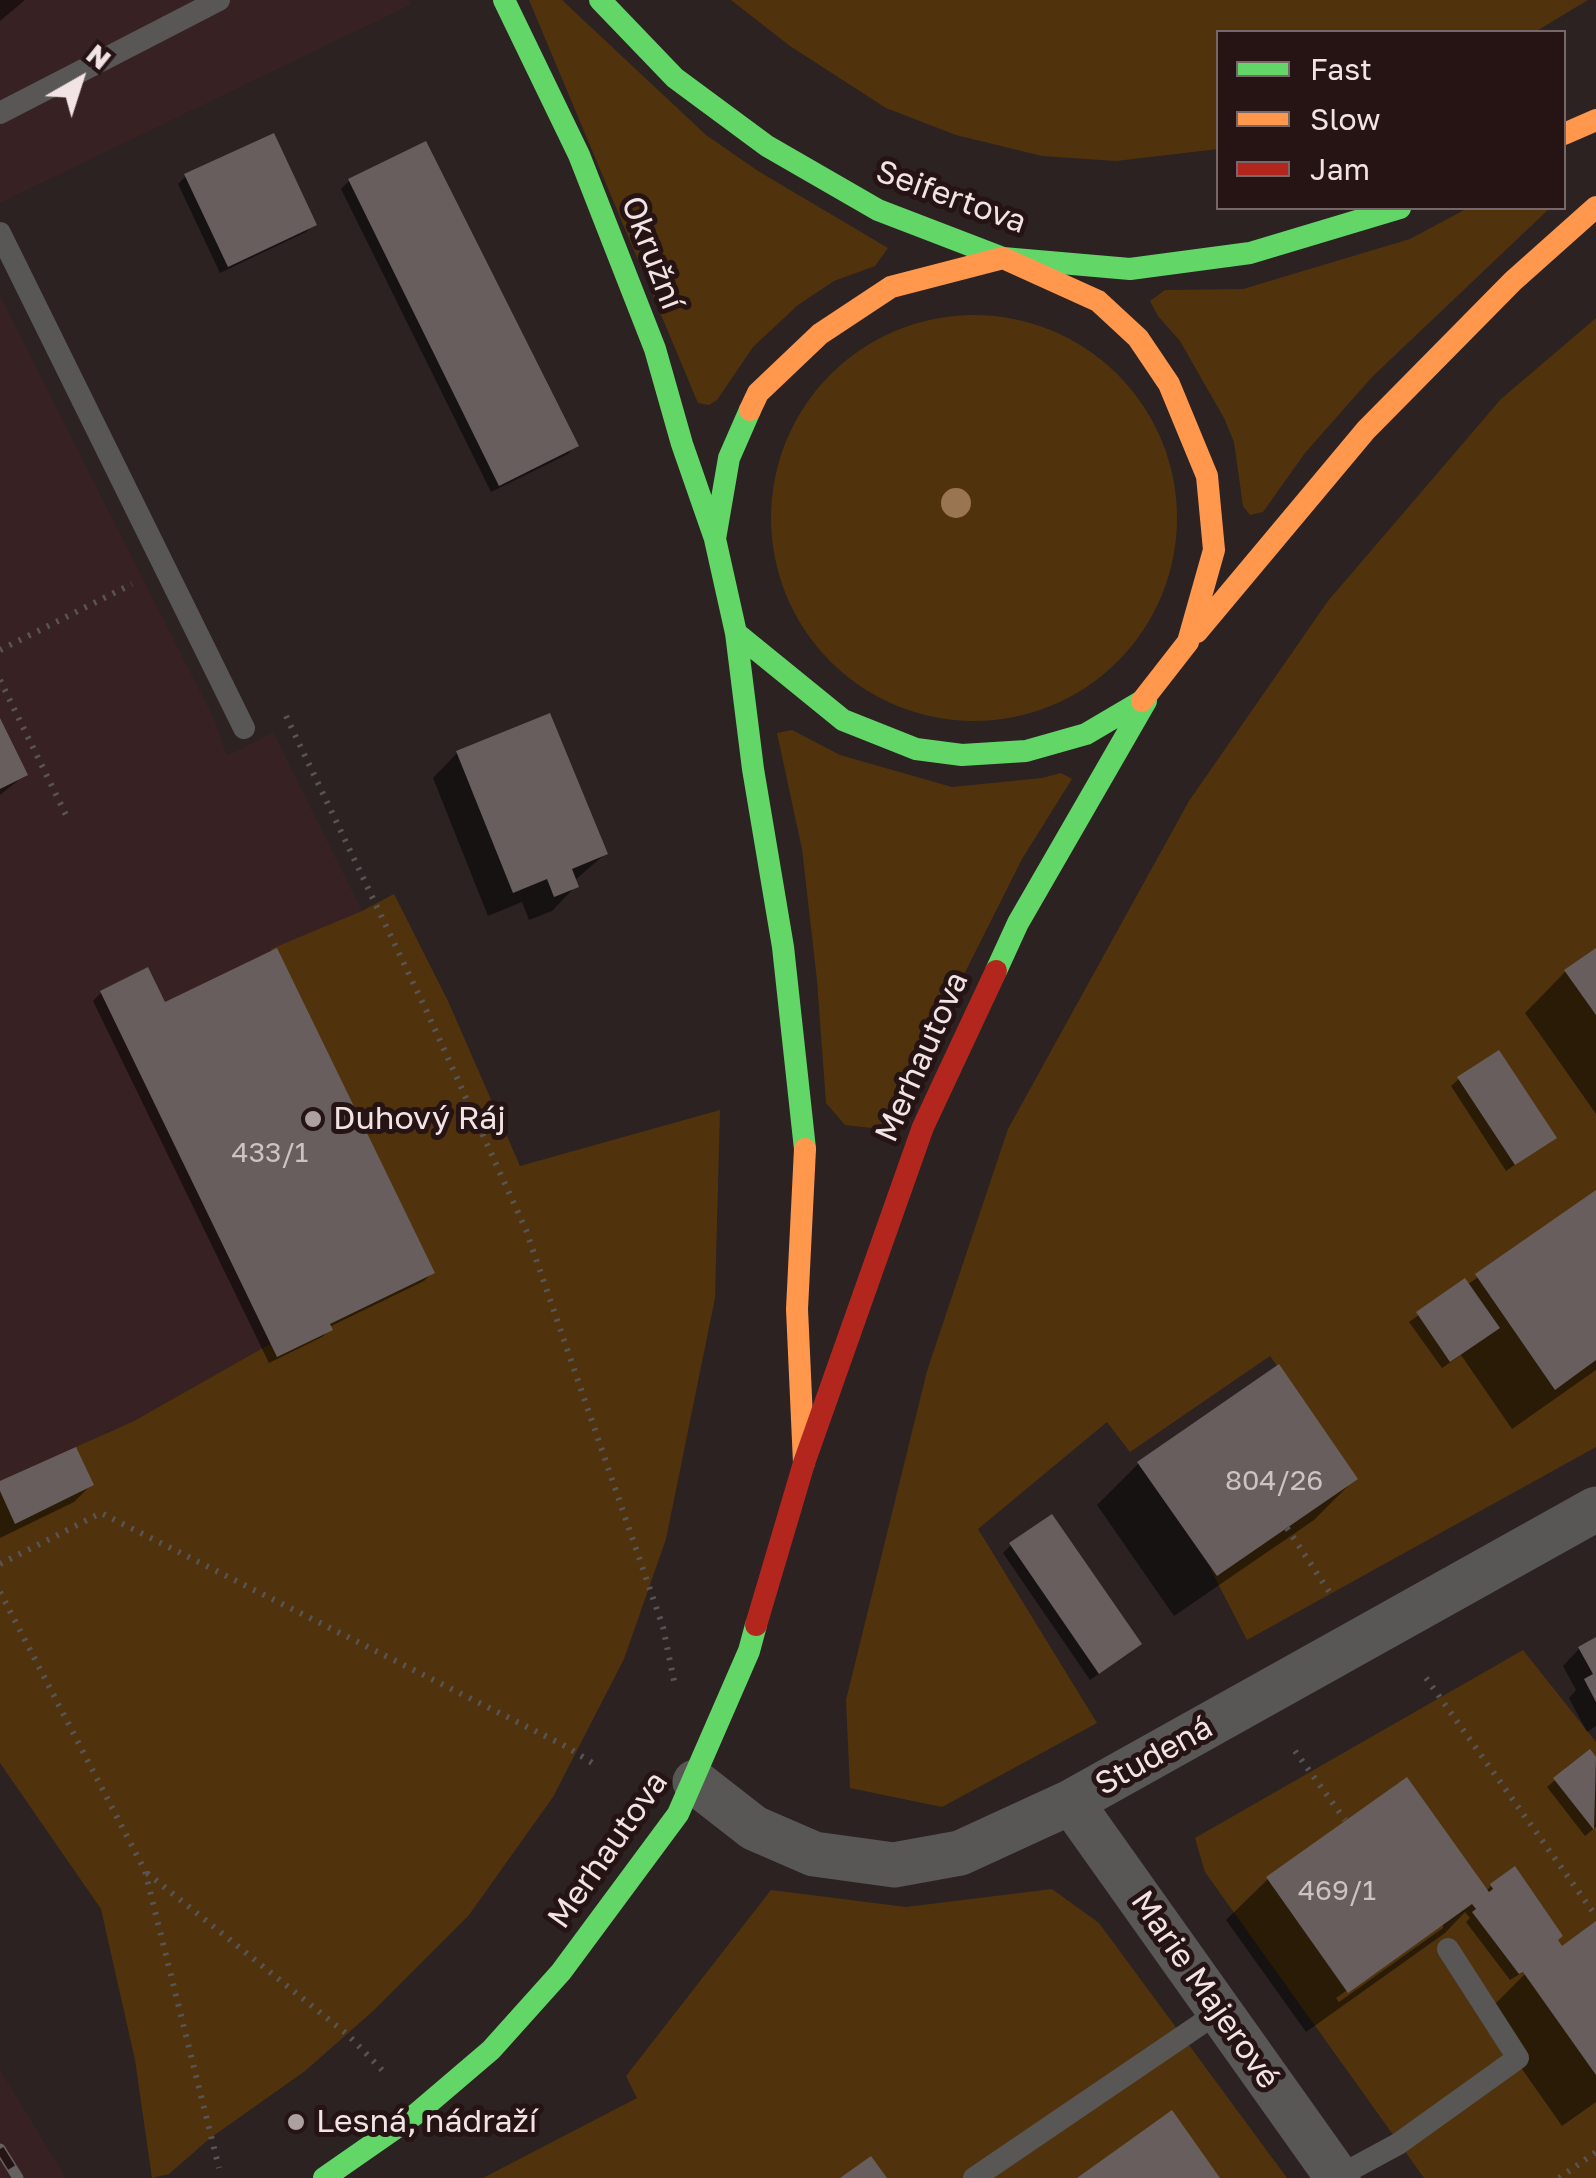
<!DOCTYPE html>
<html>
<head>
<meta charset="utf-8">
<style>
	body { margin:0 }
	#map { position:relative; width:1596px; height:2178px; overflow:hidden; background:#2c2222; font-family:"Golos Text",sans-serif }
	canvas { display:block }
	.legend { position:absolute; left:1216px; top:30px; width:350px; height:180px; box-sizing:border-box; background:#261415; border:2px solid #786768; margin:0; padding:12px 18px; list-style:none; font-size:30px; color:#f2e4e4 }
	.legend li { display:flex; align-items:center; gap:20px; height:50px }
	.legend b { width:50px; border:2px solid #786768 }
	.north { position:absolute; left:30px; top:30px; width:100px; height:100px; -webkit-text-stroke:8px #261415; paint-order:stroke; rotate:39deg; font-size:28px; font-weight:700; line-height:40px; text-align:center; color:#f2e4e4 }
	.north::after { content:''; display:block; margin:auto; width:35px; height:45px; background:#f2e4e4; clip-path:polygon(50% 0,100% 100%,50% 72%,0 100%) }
</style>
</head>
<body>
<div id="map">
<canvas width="1596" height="2178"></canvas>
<ul class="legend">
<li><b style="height:12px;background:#63d668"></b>Fast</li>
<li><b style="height:12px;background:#ff974d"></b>Slow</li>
<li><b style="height:12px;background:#b3261e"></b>Jam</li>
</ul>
<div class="north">N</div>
</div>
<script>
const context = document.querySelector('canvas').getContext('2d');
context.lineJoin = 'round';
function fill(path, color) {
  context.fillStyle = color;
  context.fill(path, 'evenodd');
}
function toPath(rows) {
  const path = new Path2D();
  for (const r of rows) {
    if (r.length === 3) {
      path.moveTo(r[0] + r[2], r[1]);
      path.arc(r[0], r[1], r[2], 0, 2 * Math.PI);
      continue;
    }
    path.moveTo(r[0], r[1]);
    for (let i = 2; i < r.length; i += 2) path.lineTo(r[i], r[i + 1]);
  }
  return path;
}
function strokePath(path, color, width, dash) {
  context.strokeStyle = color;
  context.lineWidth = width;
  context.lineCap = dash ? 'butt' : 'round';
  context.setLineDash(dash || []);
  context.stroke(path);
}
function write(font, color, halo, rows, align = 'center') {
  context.font = font + ' "Golos Text",sans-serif';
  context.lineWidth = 10;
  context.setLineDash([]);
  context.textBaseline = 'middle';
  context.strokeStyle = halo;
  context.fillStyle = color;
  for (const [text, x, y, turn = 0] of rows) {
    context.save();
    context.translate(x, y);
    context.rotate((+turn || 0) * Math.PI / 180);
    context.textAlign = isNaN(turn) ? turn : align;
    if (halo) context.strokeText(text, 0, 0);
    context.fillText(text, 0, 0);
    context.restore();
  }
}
fill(toPath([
	[0,0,409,0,412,4,0,203],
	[0,296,215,721,227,756,273,732,362,911,272,950,427,1268,270,1344,134,1421,105,1433,0,1491],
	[0,2070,48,2149,66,2178,0,2178]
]), '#382122');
fill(toPath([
	[529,0,562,0,706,135,758,171,888,248,875,266,834,281,798,305,753,347,717,400,709,405,698,403],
	[731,0,1588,0,1535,32,1218,32,1218,149,1116,161,1042,156,956,135,886,108,790,46],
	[1468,208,1550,208,1372,377,1305,453,1263,512,1250,515,1243,506,1234,442,1224,418,1180,341,1158,316,1150,301,1165,290,1243,289,1410,239],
	[974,518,203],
	[1596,318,1596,1447,1247,1640,1211,1570,1351,1472,1270,1356,1130,1452,1107,1422,978,1529,1097,1723,942,1807,850,1788,846,1700,927,1371,1008,1129,1189,801,1328,601,1501,399],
	[792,730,840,755,952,787,1042,778,1061,773,1072,779,1022,859,902,1098,881,1129,845,1125,826,1103,817,980,802,849,777,733],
	[394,894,448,1001,520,1166,720,1110,715,1298,666,1539,624,1659,553,1797,469,1915,373,2011,305,2071,209,2139,169,2174,152,2178,135,2060,101,1909,0,1763,0,1481,134,1421,270,1344,427,1268,271,949,362,911],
	[1523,1650,1596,1742,1596,2178,1424,2178,1205,1872,1195,1838],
	[1052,1889,1099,1923,1287,2178,483,2178,637,2098,626,2076,771,1890,906,1907]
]), '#50330c');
fill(toPath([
	[0,0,25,0,0,21],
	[425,144,575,446,568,454,491,492,341,189,349,181],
	[186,176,314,224,306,232,220,273,178,184],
	[0,724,25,775,0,795],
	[457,753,605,854,574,881,576,886,552,911,529,920,522,902,488,916,433,778],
	[1596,951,1596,1114,1525,1013,1566,971],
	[101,993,164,1005,432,1273,424,1281,329,1327,330,1330,322,1337,269,1363,93,1001],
	[1459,1079,1553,1138,1506,1171,1451,1086],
	[1596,1193,1596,1370,1512,1429,1461,1355,1442,1368,1409,1322,1465,1282,1467,1285],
	[1278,1367,1355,1479,1314,1520,1174,1616,1097,1505,1138,1464],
	[0,1484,91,1485,74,1502,0,1538],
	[1011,1545,1131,1652,1090,1680,1003,1553],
	[1596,1640,1596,1726,1587,1732,1569,1698,1576,1690,1563,1666,1579,1649],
	[1589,1752,1596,1761,1596,1827,1585,1836,1547,1787],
	[1268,1879,1486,1891,1491,1886,1561,1949,1596,1924,1596,2102,1562,2126,1484,2015,1526,1973,1525,1971,1510,1980,1466,1922,1470,1918,1465,1912,1445,1933,1306,2032,1226,1920],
	[1443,1922,1443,1928,1339,2002,1336,1998]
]), '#0007');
fill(toPath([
	[274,133,317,225,228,267,184,174],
	[426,141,579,446,499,486,348,179],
	[550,713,608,854,572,869,579,887,554,897,547,879,513,893,456,751],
	[0,718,28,775,0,789],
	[277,948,435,1273,330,1324,333,1330,277,1357,100,991,148,967,165,1002],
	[1596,948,1596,1015,1564,970],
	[1499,1050,1557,1138,1515,1165,1457,1077],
	[1596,1190,1596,1360,1555,1390,1475,1274],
	[1465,1278,1500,1328,1450,1362,1416,1312],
	[1279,1364,1358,1479,1217,1576,1137,1462],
	[76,1447,94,1485,15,1524,0,1491,0,1481],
	[1052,1514,1142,1644,1099,1674,1009,1543],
	[1596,1637,1596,1702,1584,1679,1593,1674,1578,1647],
	[1590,1749,1596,1757,1594,1830,1553,1778],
	[1407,1777,1489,1892,1493,1889,1490,1884,1515,1866,1563,1936,1558,1940,1562,1946,1596,1921,1596,2075,1523,1972,1519,1974,1472,1912,1476,1909,1472,1904,1348,1993,1266,1877],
	[1172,2110,1220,2178,1077,2178],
	[871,2156,887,2178,840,2178]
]), '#675e5d');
strokePath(toPath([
	[0,650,132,584],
	[0,680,66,815],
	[286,716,427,1012,526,1230,663,1627,674,1681],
	[1287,1528,1330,1593],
	[0,1564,101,1513,567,1747,597,1766],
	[0,1592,145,1871,219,2168],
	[1426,1678,1596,1916],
	[1295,1751,1345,1820],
	[147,1873,348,2035,383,2071],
	[1559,2178,1596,2152]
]), '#585454', 6, [2.5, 8]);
strokePath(toPath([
	[0,113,219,0],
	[0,233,244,728],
	[1337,2177,1398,2144,1518,2058,1448,1949],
	[974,2178,1220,2011]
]), '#595656', 22);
strokePath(toPath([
	[695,1782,754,1828,814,1854,894,1865,960,1853,1071,1802,1596,1509],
	[1071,1802,1338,2178]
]), '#595656', 45);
strokePath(toPath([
	[504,0,579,155,655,349,682,444,714,536],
	[600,0,675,78,767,146,878,210,1003,258,1130,269,1250,253,1400,208],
	[750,410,729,458,715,539,736,633,753,769,783,947,805,1149],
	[736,633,843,720,916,749,962,755,1026,751,1086,734,1142,701],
	[996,971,1018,923,1146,701],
	[324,2178,416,2114,491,2050,561,1972,678,1814,749,1651,756,1625]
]), '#63d668', 22);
strokePath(toPath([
	[1564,134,1596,120],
	[750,410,758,393,820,334,891,287,1003,258,1098,301,1138,338,1169,384,1207,476,1214,550,1188,642,1142,701],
	[1197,632,1366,430,1513,281,1596,207],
	[804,1463,797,1309,805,1149]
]), '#ff974d', 22);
strokePath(toPath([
	[756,1625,804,1463,923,1127,996,971]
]), '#b3261e', 22);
const rail = toPath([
	[0,2149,18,2178]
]);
strokePath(rail, '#666060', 11);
strokePath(rail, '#261415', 8, [22]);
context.fillStyle = '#997651';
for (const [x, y] of [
	[956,503]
]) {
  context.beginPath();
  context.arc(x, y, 15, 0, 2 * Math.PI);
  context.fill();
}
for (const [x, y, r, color] of [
	[313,1119,10,"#ada0a0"],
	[296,2122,10,"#ada0a0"]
]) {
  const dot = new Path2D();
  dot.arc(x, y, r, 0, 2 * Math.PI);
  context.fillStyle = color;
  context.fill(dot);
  strokePath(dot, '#261415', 4);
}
write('28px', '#cfc2c2', null, [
	["433/1",270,1153],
	["804/26",1274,1481],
	["469/1",1337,1891]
]);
write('32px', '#f2e4e4', '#261415', [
	["Seifertova",951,197,20],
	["Okružní",652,253,69],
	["Merhautova",922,1057,-66],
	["Studená",1154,1756,-29],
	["Merhautova",608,1850,-55],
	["Marie Majerové",1205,1990,55]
]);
write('32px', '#f2e4e4', '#261415', [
	["Duhový Ráj",333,1119],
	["Lesná, nádraží",316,2122]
], 'left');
</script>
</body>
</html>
